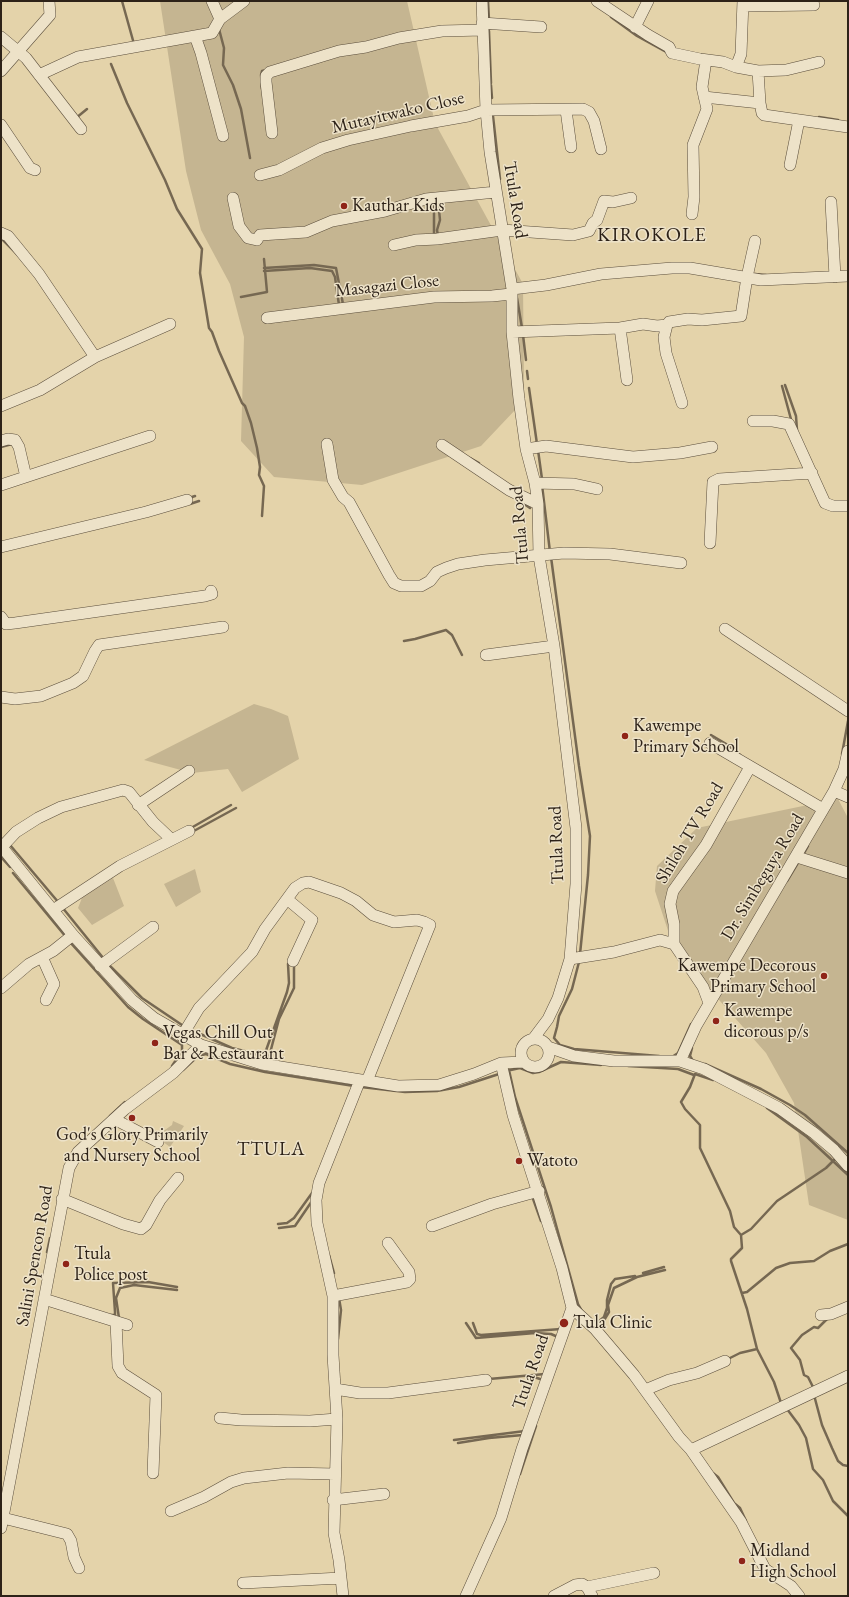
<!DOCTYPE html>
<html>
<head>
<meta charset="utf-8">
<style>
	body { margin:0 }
	#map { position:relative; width:849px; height:1597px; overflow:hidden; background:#e4d3aa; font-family:"EB Garamond",serif }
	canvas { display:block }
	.frame { position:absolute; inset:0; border:2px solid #2d2218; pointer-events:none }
</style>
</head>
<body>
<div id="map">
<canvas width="849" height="1597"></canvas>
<div class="frame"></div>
</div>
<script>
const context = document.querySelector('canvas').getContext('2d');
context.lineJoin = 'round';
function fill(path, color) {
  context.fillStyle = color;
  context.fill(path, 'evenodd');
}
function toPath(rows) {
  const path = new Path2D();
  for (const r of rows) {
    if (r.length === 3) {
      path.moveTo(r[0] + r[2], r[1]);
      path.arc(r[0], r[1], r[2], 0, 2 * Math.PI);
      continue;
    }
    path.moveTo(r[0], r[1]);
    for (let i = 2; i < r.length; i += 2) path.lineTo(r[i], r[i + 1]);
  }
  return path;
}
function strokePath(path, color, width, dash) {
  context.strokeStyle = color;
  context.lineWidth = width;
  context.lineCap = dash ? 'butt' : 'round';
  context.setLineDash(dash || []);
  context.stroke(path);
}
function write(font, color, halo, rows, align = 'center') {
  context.font = font + ' "EB Garamond",serif';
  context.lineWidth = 3;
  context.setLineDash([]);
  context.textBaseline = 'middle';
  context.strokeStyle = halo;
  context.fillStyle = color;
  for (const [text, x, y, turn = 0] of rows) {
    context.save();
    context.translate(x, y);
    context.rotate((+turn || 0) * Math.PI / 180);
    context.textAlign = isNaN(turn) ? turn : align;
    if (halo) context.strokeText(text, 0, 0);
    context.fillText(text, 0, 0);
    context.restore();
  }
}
fill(toPath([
	[160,1,407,1,435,123,523,284,524,388,516,409,481,446,362,485,274,477,241,441,244,337,230,284,201,230,186,171],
	[254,704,271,709,288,716,299,759,242,792,228,769,192,773,144,760],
	[837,797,848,818,848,1220,809,1205,794,1103,766,1053,674,949,655,891,657,866,697,828,827,801],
	[195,869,201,892,176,907,164,884],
	[113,878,124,906,92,925,78,908,82,898],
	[173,1121,184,1126,170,1147,159,1139,162,1132,172,1125]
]), '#c5b591');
strokePath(toPath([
	[122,1,134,44],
	[488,1,489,20],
	[611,17,637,36,668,53],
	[219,29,224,48,223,65,233,85,241,109,250,158],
	[489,31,491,83],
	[111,64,127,103,165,180,177,209,202,249,200,273,209,328,212,332,219,351,242,403,245,406,251,423,257,448,260,467,259,475,264,486,262,516],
	[491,85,492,98],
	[262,89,261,75,262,71,266,70],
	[493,116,500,179],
	[819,117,838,120],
	[76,118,87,109],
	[434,201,434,236],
	[438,236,437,230,440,220,438,200],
	[1,238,17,254],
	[264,268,314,265,336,268,343,304],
	[264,271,310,268,332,271,335,277,339,305],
	[755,274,766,275],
	[241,297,267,292,264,259],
	[517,298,522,328],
	[523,335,526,360],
	[527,371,528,379],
	[785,385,796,416,797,430],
	[782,386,792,423],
	[529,388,537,444],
	[1,447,12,444],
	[538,450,542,479],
	[470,458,479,463],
	[542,485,550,552],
	[189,498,195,496],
	[521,502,530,508],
	[190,504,199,501],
	[551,557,579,766,590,836,588,875,580,954],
	[404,641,415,639,446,630,452,635,462,655],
	[711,735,733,748,740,755],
	[842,754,848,721],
	[191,828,231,805],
	[192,832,236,808],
	[10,845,59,903],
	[803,855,808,846],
	[1,857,10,867],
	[13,873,66,937],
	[787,881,799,861],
	[62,907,104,959],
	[69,941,128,1007,143,1019,182,1045,182,1051,172,1066],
	[579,962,572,989,559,1016,557,1027,554,1038,560,1045,574,1049,659,1056],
	[108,964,142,998,185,1027],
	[189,1029,232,1048,260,1055],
	[692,1048,690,1056,693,1061],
	[264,1056,287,992,289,983,288,964],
	[269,1057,279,1019,294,988,294,967],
	[672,1057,678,1053,691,1024],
	[705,1064,761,1089,790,1105,805,1115,848,1153],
	[628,1066,678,1069,694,1075],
	[183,1070,198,1056,206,1054,230,1064,265,1072,354,1086],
	[509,1070,515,1097,551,1207,578,1304,582,1311],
	[506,1071,520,1068,533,1073,539,1072,561,1062,601,1065],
	[713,1080,695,1074,690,1087,681,1102,685,1109,700,1125,700,1148,730,1211,734,1227,741,1235,742,1248,731,1259,731,1261,747,1309,757,1349,774,1382,781,1403],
	[361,1087,405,1092,437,1091,459,1087,499,1074],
	[767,1108,807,1137,848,1175],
	[110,1116,125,1102],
	[532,1196,541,1221],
	[278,1224,287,1223,294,1218,312,1193],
	[279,1228,295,1226,312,1201],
	[741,1235,751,1229,777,1201,826,1168,834,1160],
	[47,1252,50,1238],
	[329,1255,334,1273],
	[643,1273,664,1267],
	[742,1293,747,1292,776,1268,790,1263,814,1261,830,1251,848,1244],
	[111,1315,115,1315,115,1312,113,1283,148,1282,177,1287],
	[119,1318,116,1298,120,1288,134,1285,177,1290],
	[466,1323,476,1338,535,1333,551,1334,558,1337],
	[473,1323,477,1334,481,1335,561,1329],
	[593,1323,598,1322,604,1317,607,1308,607,1300,611,1284,615,1279,635,1276],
	[598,1328,603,1322,609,1312,608,1305,614,1288,637,1277,665,1270],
	[338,1339,341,1310,339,1298],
	[728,1359,740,1353,757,1349],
	[531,1376,543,1380],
	[489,1379,545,1374],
	[814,1389,808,1377,804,1375,800,1360,791,1348,802,1335,814,1327,818,1328,828,1318],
	[814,1395,822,1425,832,1448,838,1461,843,1465,848,1466],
	[787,1409,799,1425,806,1438,813,1469,823,1480,833,1501,848,1516],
	[454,1440,525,1431],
	[458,1443,489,1438,523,1435],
	[713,1473,718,1477,734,1503,740,1508,746,1521],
	[520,1474,536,1426]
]), '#766852', 2.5);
const minor = toPath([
	[212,1,220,19],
	[482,1,486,110,490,152,512,289,512,332,519,399,526,449,535,483,538,504,539,556,554,646,576,828,576,884,570,959,558,998,548,1019,533,1039],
	[597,1,648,35,669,47,672,53,700,59,723,62,736,67,758,71,786,70,819,62],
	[743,6,814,5],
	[482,23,541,27],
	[635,27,648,1],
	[195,36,201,53,223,136],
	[1,37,26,58,81,129],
	[736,67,741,54,743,1],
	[1,71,50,15,49,1],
	[758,71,760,103,762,113,764,115,848,127],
	[39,75,78,57,212,33,220,19,244,1],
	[704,97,760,103],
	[566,110,571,147],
	[1,125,30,168,35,170],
	[272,133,266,82,266,76,270,72,339,51,366,47,399,38,442,31,483,30],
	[790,165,799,120],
	[260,175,279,170,322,148,348,140,411,126,468,116,486,110,583,109,589,112,594,121,601,149],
	[233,198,239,226,248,238,257,240,260,235,306,232,332,221,385,211,426,199,496,192],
	[831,202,835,277],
	[692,214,694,197,693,145,707,109,702,87,706,60],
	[1,233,8,236,39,274,95,357],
	[394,245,416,240,437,239,502,230,573,235,589,231,593,223,597,220,604,201,613,202,631,198],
	[512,289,546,285,601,274,672,268,690,268,761,280,848,276],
	[267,318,434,297,492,296,511,294],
	[620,328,627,380],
	[512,332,620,328,643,324,657,326,667,325],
	[682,403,666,353,664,337,667,325,669,322,688,319,702,320,741,316,747,277,755,241],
	[1,406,40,390,95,357,170,324],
	[753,421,773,421,789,424,825,503,833,506,848,506],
	[1,441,8,439,15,440,19,447,26,477],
	[327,444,333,480,343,497,349,502,389,575,394,583,401,586,421,586,430,581,437,572,446,568,458,564,485,560,564,553,610,554,681,563],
	[442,445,509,490,538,504],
	[526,449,546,446,633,457,680,453,712,447],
	[535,483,574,484,597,489],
	[1,485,150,436],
	[710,543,713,482,719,479,812,473],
	[1,547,146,512,187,500],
	[1,617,6,624,15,623,205,596,212,594,211,591],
	[725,629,848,711],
	[486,655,554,646],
	[1,697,15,699,41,696,73,683,83,676,95,651,99,645,223,627],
	[710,743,823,809],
	[834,791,848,797],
	[138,805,189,771],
	[1,846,73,935,132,1000,154,1018,201,1045,262,1064,398,1086,439,1085,474,1074,501,1063,523,1062],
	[2,847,16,832,38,818,61,807,123,790,129,792,153,822,171,839],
	[797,857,848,873],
	[287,899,312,920,293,961],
	[53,910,120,866,189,831],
	[674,944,674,924,670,904,673,891,706,845,750,767],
	[42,957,54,984,46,1000],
	[570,959,614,952,660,940,674,944,703,987,709,1003],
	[100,966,153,927],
	[1,988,29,964,53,951,73,935],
	[182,1036,199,1008,252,952,265,929,295,888,303,883,309,882,341,893,356,901,373,915,394,922,417,920,424,922,430,925,367,1081],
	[535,1053,14],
	[548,1047,574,1056,614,1061,680,1061,704,1069,779,1108,814,1133,834,1150,848,1166],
	[680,1061,696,1026,834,791,844,769,848,751],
	[114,1119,158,1142],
	[62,1199,123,1224,141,1229,146,1225,160,1200,178,1178],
	[432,1226,492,1204,539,1191],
	[333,1296,407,1282,410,1279,409,1272,388,1243],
	[44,1299,127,1325],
	[572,1308,595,1329,634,1375,679,1437,691,1450,741,1522,765,1569,791,1586,799,1596],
	[821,1315,831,1314,848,1307],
	[116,1322,118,1366,122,1373,156,1395,153,1473],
	[335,1389,360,1393,388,1393,486,1380],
	[645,1390,669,1380,697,1373,725,1361],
	[220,1418,241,1420,310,1421,337,1419],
	[691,1450,848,1376],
	[333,1500,384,1494],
	[171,1511,204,1497,231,1482,244,1478,288,1473,335,1474],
	[3,1518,67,1534,71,1541,74,1557,79,1568],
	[1,1528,69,1168,78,1152,125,1109,173,1073,201,1045],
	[243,1583,341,1578],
	[587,1587,654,1573],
	[343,1596,339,1560,334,1533,337,1419,333,1355,333,1296,317,1223,316,1200,319,1183,360,1080],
	[466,1596,501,1518,522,1449,572,1308,562,1268,513,1115,501,1063],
	[554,1596,575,1585,582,1584,587,1587,592,1596]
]);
strokePath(minor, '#5b4e3c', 12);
strokePath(minor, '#ede2c8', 11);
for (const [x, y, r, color] of [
	[344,206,4,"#8f2418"],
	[625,736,4,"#8f2418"],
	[824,976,4,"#8f2418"],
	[716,1021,4,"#8f2418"],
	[155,1043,4,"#8f2418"],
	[132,1118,4,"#8f2418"],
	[519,1161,4,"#8f2418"],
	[66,1264,4,"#8f2418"],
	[564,1323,5,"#8f2418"],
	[742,1561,4,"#8f2418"]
]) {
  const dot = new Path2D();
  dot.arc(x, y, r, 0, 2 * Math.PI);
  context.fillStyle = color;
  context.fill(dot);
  strokePath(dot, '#ede2c8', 1.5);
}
write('18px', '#2d2218', '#ede2c8', [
	["Mutayitwako Close",398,113,-13],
	["Ttula Road",515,200,81],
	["Masagazi Close",387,286,-6],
	["Ttula Road",520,525,-95],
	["Shiloh TV Road",690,833,-59],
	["Ttula Road",557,845,-92],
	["Dr. Simbeguya Road",763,877,-59],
	["Salini Spencon Road",35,1256,-80],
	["Ttula Road",531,1372,-71]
]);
write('18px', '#2d2218', '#ede2c8', [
	["Kauthar Kids",352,206],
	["Kawempe",633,726],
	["Primary School",633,747],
	["Kawempe Decorous",816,966,"right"],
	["Primary School",816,987,"right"],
	["Kawempe",724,1011],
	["dicorous p/s",724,1032],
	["Vegas Chill Out",163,1033],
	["Bar & Restaurant",163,1054],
	["God's Glory Primarily",132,1135,"center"],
	["and Nursery School",132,1156,"center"],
	["Watoto",527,1161],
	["Ttula",74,1254],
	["Police post",74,1275],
	["Tula Clinic",573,1323],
	["Midland",750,1551],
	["High School",750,1572]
], 'left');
context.letterSpacing = '1px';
write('19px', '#2d2218', '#ede2c8', [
	["TTULA",271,1150]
]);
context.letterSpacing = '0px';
context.letterSpacing = '1px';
write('20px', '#2d2218', '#ede2c8', [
	["KIROKOLE",652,236]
]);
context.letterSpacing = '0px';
</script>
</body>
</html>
